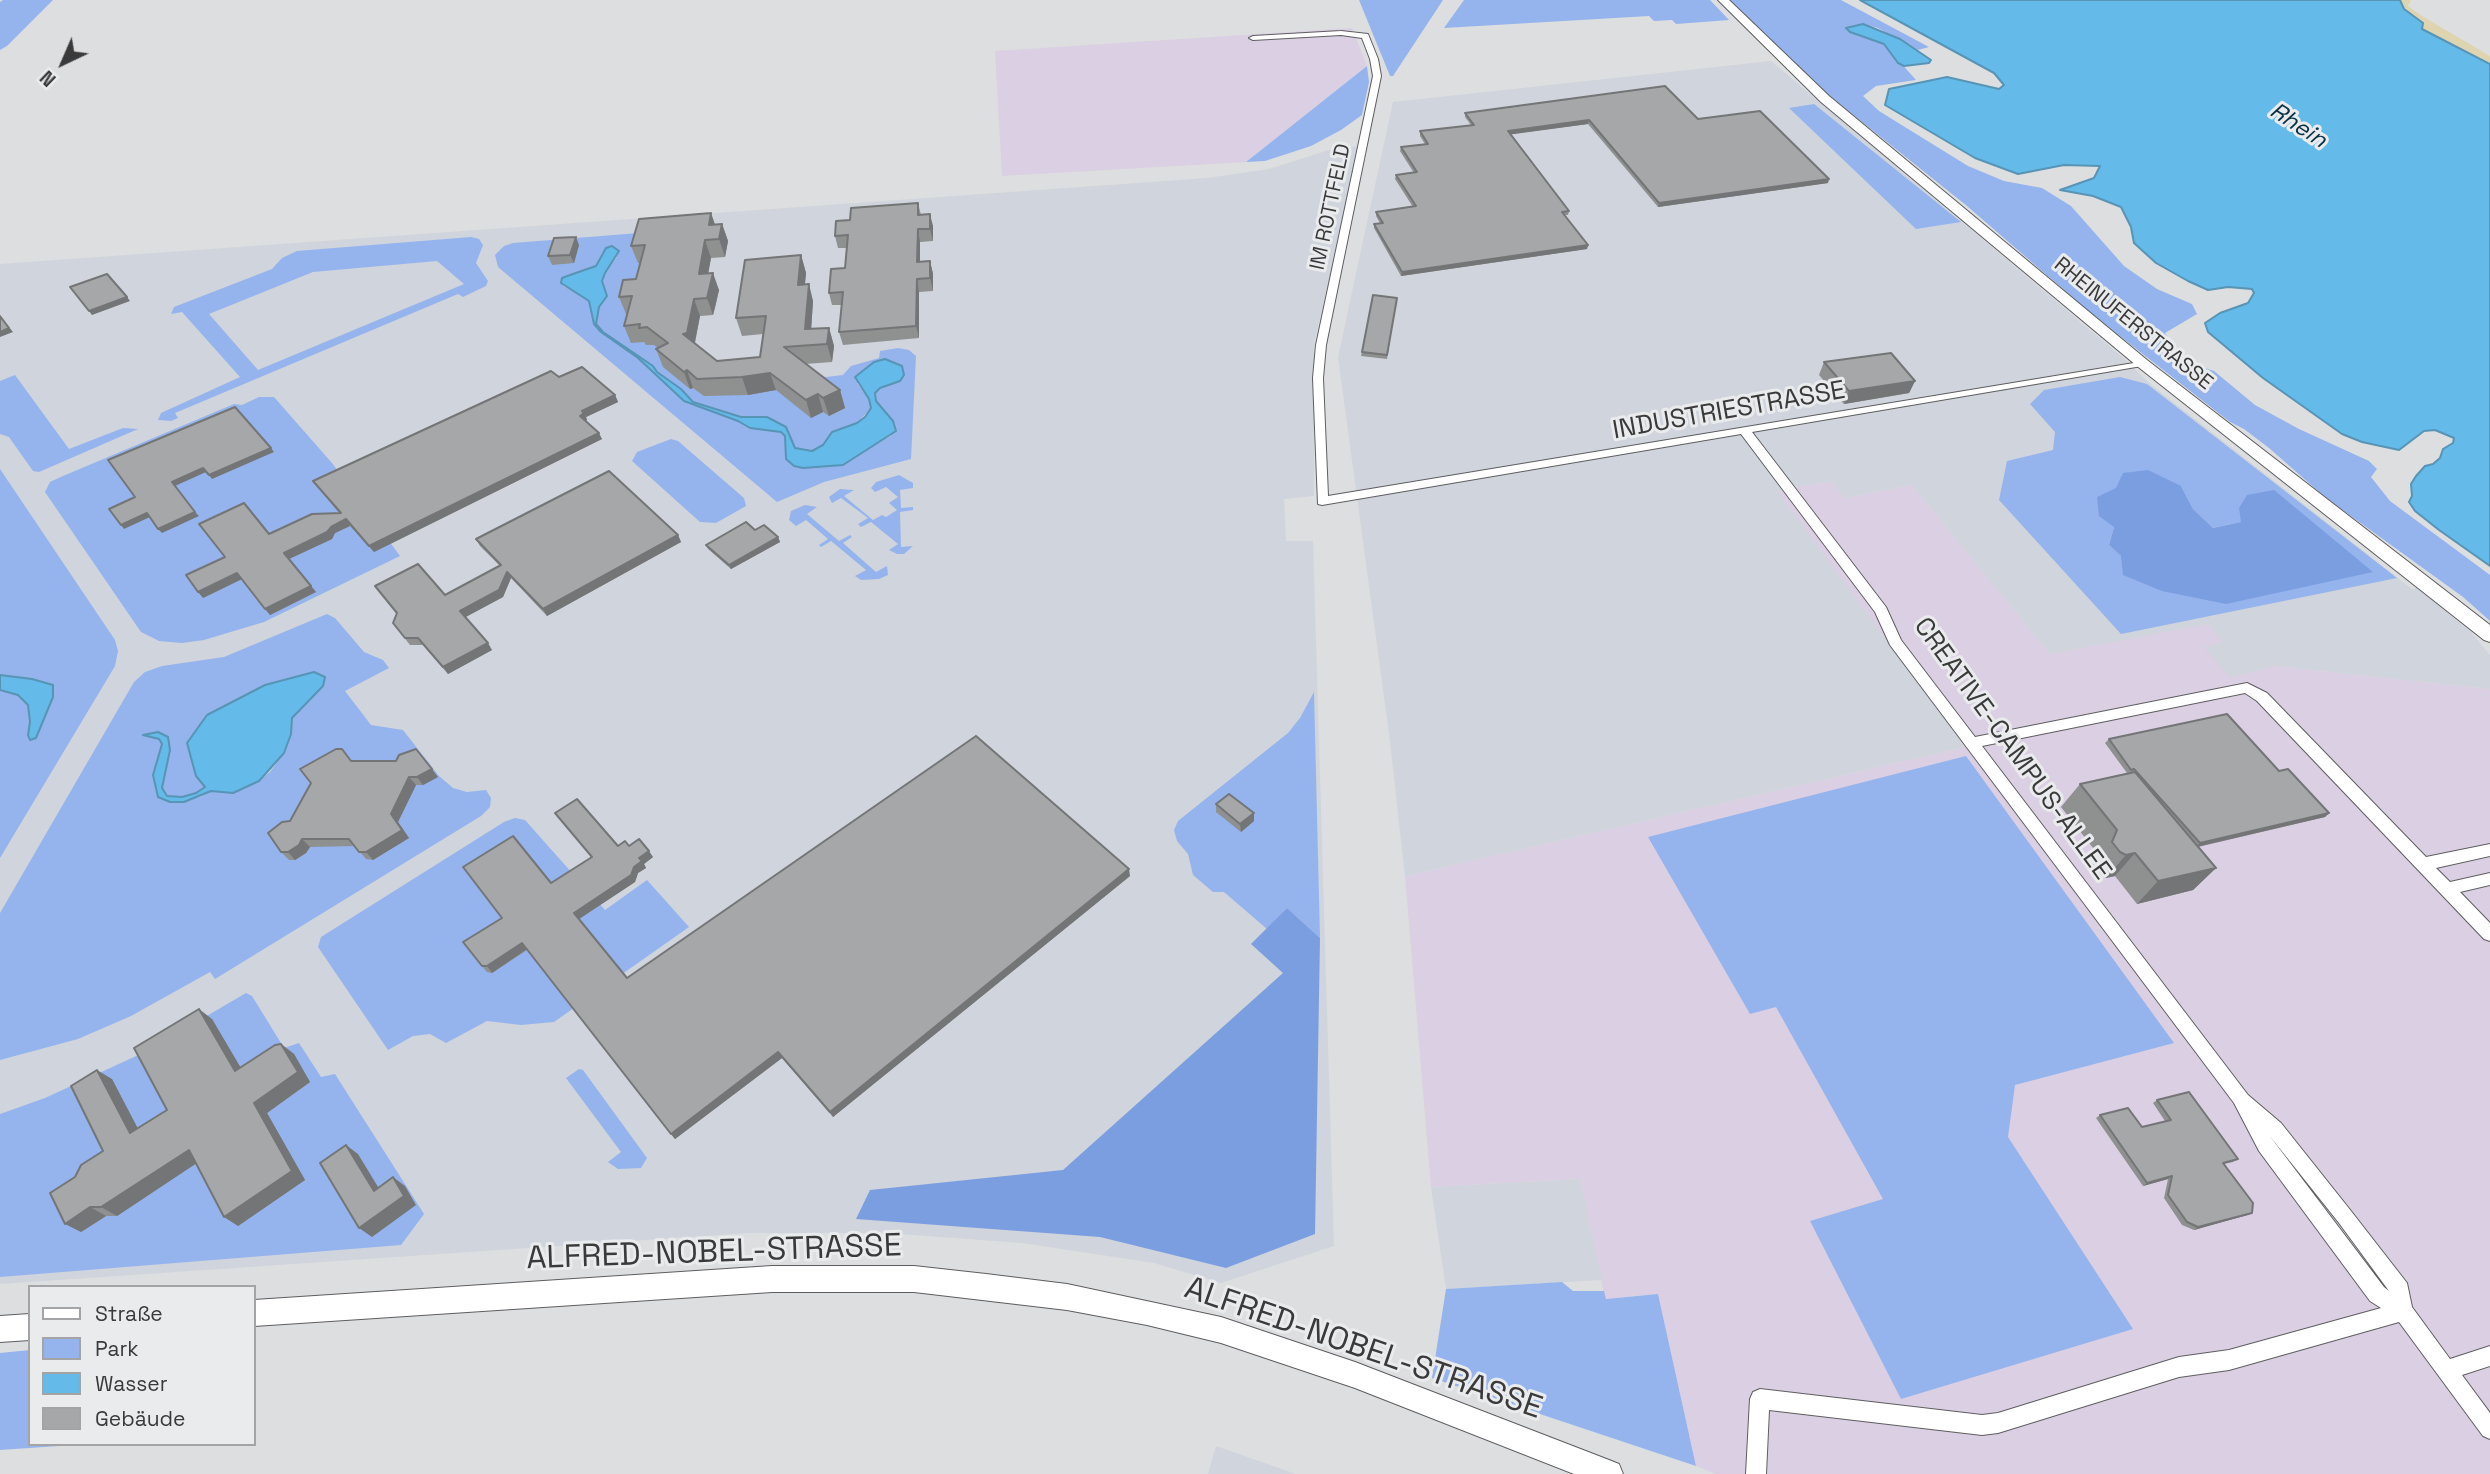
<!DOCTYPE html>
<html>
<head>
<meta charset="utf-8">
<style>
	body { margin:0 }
	#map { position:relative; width:2490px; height:1474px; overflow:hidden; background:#dddedf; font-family:"Space Grotesk",sans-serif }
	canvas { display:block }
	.legend { position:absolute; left:28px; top:1285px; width:228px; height:161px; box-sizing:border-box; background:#eaebed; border:2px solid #a4a4a6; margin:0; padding:9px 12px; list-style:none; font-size:21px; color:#3a3a3b }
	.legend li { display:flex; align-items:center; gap:14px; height:35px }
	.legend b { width:35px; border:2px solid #a4a4a6 }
	.north { position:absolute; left:28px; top:28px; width:70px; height:70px; -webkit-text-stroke:5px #eaebed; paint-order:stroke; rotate:224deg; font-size:19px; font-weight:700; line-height:28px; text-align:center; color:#3a3a3b }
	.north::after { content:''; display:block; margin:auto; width:24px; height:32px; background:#3a3a3b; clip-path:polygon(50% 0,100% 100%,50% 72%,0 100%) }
</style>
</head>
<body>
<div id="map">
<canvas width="2490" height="1474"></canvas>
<ul class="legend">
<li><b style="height:9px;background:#fff"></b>Straße</li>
<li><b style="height:19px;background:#95b4ed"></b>Park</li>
<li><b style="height:19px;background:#64bae9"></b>Wasser</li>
<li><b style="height:19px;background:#a6a7a8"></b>Gebäude</li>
</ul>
<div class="north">N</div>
</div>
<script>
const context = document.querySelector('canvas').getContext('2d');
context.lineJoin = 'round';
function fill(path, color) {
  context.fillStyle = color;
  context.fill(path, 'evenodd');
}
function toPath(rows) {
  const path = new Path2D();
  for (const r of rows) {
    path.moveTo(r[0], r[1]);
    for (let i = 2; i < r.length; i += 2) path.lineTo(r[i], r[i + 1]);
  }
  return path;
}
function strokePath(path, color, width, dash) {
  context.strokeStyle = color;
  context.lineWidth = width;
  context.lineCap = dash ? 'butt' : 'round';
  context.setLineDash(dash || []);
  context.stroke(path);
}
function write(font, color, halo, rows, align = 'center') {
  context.font = font + ' "Space Grotesk",sans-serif';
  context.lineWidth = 6;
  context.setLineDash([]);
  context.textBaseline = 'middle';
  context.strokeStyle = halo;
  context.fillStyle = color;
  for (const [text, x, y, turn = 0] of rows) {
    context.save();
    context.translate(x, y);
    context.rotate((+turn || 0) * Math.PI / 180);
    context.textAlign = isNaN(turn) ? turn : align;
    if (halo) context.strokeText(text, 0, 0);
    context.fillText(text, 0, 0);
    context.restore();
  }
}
fill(toPath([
	[1352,28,1367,66,1246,162,1002,176,995,51],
	[1831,481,1844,498,1912,485,2050,654,2207,623,2224,642,2205,647,2275,666,2490,689,2490,1474,1716,1474,1696,1466,1658,1294,1605,1299,1580,1179,1431,1187,1405,876,1965,747,1776,491]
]), '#dbcfe3');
fill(toPath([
	[1771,61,2127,361,2149,383,2412,589,2417,588,2470,631,2490,655,2490,689,2275,666,2230,677,2204,647,2223,642,2207,624,2050,654,1912,485,1844,498,1831,481,1777,491,1965,747,1405,876,1390,741,1338,357,1393,102],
	[1360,146,1314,344,1314,496,1284,499,1286,541,1313,541,1334,1246,1221,1283,1154,1263,1022,1243,887,1233,748,1233,0,1284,0,264,1207,178,1269,169,1332,149],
	[1580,1179,1602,1280,1446,1289,1431,1187],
	[1216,1446,1296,1474,1208,1474]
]), '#d0d4dc');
fill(toPath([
	[3,0,53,0,7,46,0,50,0,2],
	[1359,0,1443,0,1393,76,1390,76],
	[1464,0,1710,0,1729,20,1676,24,1672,20,1654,21,1649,16,1444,28],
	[1728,0,1841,0,1929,47,1918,50,1878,28,1863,24,1867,37,1884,44,1916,80,1876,86,1863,96,1879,111,1968,166,2004,181,2042,188,2071,206,2124,266,2157,289,2192,304,2197,314,2165,333,2172,343,2171,351,2182,361,2214,371,2255,405,2299,429,2369,461,2377,469,2371,477,2390,501,2490,575,2490,621,2463,597,2326,498,2269,448,2244,429,2230,422,2094,316,1967,206,1827,94],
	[1367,66,1369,82,1362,115,1341,130,1311,146,1265,161,1246,162],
	[1814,104,1961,222,1916,229,1789,108],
	[664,231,683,365,818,378,843,375,851,366,879,358,880,351,898,348,909,350,916,356,911,459,824,482,777,502,498,267,495,255,504,246,513,243],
	[602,253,617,257,605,272,602,281,607,296,599,307,596,324,603,332,653,366,657,372,681,389,693,402,741,417,767,417,786,427,795,448,812,451,823,445,832,432,857,423,871,408,869,399,857,383,900,380,880,388,875,393,876,401,893,421,891,436,863,449,843,465,803,468,794,466,785,436,781,432,750,428,738,421,684,401,638,358,601,332,594,324,589,301,581,294,563,286,570,275,596,266],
	[471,237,479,239,483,245,476,263,488,281,486,286,463,297,458,294,175,413,178,418,171,421,158,420,161,413,240,377,182,312,171,314,174,307,272,269,282,258,297,251],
	[437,261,464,284,258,370,209,314,313,272],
	[15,375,69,449,123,428,138,429,39,472,33,471,9,437,0,434,0,381],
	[2120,377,2147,384,2397,578,2121,634,1999,500,2007,461,2053,450,2055,432,2030,404,2044,390],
	[2181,486,2193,509,2213,528,2241,522,2121,556,2109,545,2114,527],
	[259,397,274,397,332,463,400,556,264,622,204,640,182,643,159,641,141,632,45,492,50,482,63,476,234,404,242,405],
	[671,439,678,441,744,498,746,506,716,523,700,522,632,461,637,452],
	[0,469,115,640,118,651,115,666,0,858,0,690,18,695,28,705,30,722,28,735,36,738,53,697,32,679,0,675],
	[899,475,913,483,913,488,900,490,901,508,913,507,913,510,900,512,901,547,913,546,904,554,897,554,889,550,898,544,871,522,861,527,858,524,868,518,841,498,832,503,829,497,840,489,854,490,844,496,873,520,882,515,886,517,897,510,889,503,898,497,886,487,875,492,871,488,876,482],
	[805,505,817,507,807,514,839,541,850,535,852,537,843,543,876,572,887,566,888,575,879,579,861,580,855,576,866,570,831,541,821,547,819,545,828,539,806,520,796,526,789,520,791,511],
	[327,614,335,618,364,652,383,660,389,668,345,691,371,725,403,730,439,776,453,788,467,792,486,790,491,798,490,807,481,816,215,979,210,972,131,1016,78,1039,0,1060,0,913,134,682,145,672,162,666,224,657],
	[314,672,323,686,292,718,291,734,284,753,270,772,259,781,233,793,211,791,200,797,170,802,153,775,162,744,159,739,143,735,168,737,170,750,162,788,168,796,182,797,196,793,205,788,265,685],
	[1314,692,1320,938,1287,908,1267,929,1224,892,1213,892,1193,875,1188,854,1177,841,1174,830,1178,821,1288,733,1300,718],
	[1966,756,2174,1043,2015,1085,2008,1137,2133,1329,1901,1399,1810,1221,1883,1199,1776,1007,1750,1014,1648,837],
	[515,818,525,820,605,910,647,880,689,927,554,1022,521,1025,487,1021,446,1043,430,1034,413,1036,388,1050,318,947,321,937,504,822],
	[246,993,252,996,284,1048,299,1043,321,1077,335,1074,424,1214,401,1245,0,1277,0,1114,45,1098,147,1051],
	[579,1069,583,1070,647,1158,641,1168,618,1169,608,1162,621,1152,566,1078],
	[1562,1282,1573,1291,1604,1291,1606,1299,1658,1294,1696,1466,1432,1378,1446,1289],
	[30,1350,30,1444,88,1444,0,1450,0,1353]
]), '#95b4ed');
fill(toPath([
	[2148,470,2181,486,2193,509,2213,528,2241,522,2239,508,2247,495,2274,490,2373,572,2226,604,2162,591,2123,575,2121,556,2109,545,2114,527,2099,516,2097,497,2116,488,2123,473],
	[1287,908,1320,938,1315,1234,1226,1268,1100,1237,856,1219,870,1190,1063,1170,1283,973,1251,944]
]), '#7b9ee1');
fill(toPath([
	[2400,0,2411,0,2408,6,2422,16,2490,56,2490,64,2422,29,2423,23,2404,9]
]), '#ded5b0');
const water = toPath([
	[1860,0,2400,0,2404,9,2423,23,2422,29,2490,64,2490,566,2439,530,2415,511,2409,502,2412,496,2411,484,2416,476,2425,466,2433,464,2440,458,2443,449,2453,443,2454,438,2435,430,2424,431,2399,450,2362,442,2342,434,2263,378,2208,332,2205,323,2220,313,2248,303,2254,293,2252,289,2228,287,2208,290,2188,281,2156,263,2134,243,2131,227,2121,207,2093,196,2060,190,2094,178,2100,166,2064,165,2018,174,1975,158,1885,105,1889,89,1947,77,1999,89,2004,85,1994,73,1860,0],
	[1863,24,1900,39,1931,60,1929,63,1904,66,1898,63,1884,44,1850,32,1846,28,1863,24],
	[612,246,619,251,605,273,602,281,607,296,599,307,596,324,603,332,653,366,657,372,681,389,693,402,741,417,767,417,786,427,795,448,812,451,823,445,832,432,857,423,865,417,871,408,869,399,855,377,874,362,885,359,902,366,904,375,900,381,880,388,875,393,876,401,893,421,896,431,843,465,803,468,794,466,786,459,785,436,781,432,750,428,738,421,684,401,638,358,601,332,594,324,589,301,561,283,562,278,570,275,596,266,606,248,612,246],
	[314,672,325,677,323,686,292,718,291,734,284,753,259,781,233,793,211,791,184,802,170,802,158,797,153,775,162,744,159,739,143,735,158,732,168,737,170,750,162,788,167,796,182,797,196,793,205,787,196,776,187,743,207,715,265,685,314,672],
	[0,675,32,679,53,685,53,697,36,738,30,740,28,735,30,722,28,705,18,695,0,690,0,675]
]);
fill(water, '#64bae9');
strokePath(water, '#5794b5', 2);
const street = toPath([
	[1341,31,1368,34,1378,59,1381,76,1326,345,1323,378,1328,496,2146,361,2146,365,2142,366,1752,432,1886,607,1901,640,1975,737,2247,683,2267,693,2426,857,2490,844,2490,856,2436,868,2450,882,2490,873,2490,885,2460,892,2490,923,2490,941,2484,939,2257,701,2245,693,1982,746,2248,1095,2281,1123,2351,1211,2407,1283,2412,1307,2450,1359,2490,1346,2490,1366,2462,1375,2490,1413,2490,1439,2483,1436,2399,1322,2229,1370,2179,1377,1998,1433,1982,1435,1769,1410,1766,1474,1746,1474,1750,1399,1753,1392,1760,1389,1982,1415,1998,1413,2179,1357,2229,1350,2381,1308,2370,1301,2259,1151,2234,1103,1890,645,1875,612,1741,434,1322,505,1318,504,1313,378,1316,345,1373,76,1370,59,1362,38,1341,35,1253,40,1249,38,1253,36,1341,31],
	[2269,1135,2339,1223,2389,1291,2384,1287,2269,1135]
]);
const secondary = toPath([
	[1718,0,1729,0,1829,96,2147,360,2490,625,2490,642,2484,640,2137,366,1821,102,1718,0],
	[772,1266,914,1266,986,1274,1067,1284,1221,1317,1355,1362,1609,1460,1619,1464,1623,1474,1574,1474,1355,1388,1221,1343,1147,1325,1067,1310,914,1292,772,1292,254,1326,254,1300,772,1266],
	[30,1314,30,1340,0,1342,0,1316,30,1314]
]);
strokePath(street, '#5e5e60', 2);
strokePath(secondary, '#5e5e60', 2);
fill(street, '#fff');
fill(secondary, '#fff');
fill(toPath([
	[1465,113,1698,119,1828,183,1658,207,1588,124,1511,134,1569,211,1568,215,1565,215,1588,245,1587,249,1401,276,1374,228,1374,224,1380,223,1376,216,1376,212,1413,207,1395,179,1396,175,1414,173,1400,151,1401,147,1425,144,1420,136,1420,131,1471,125,1465,117],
	[918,203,921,215,933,226,933,241,920,242,920,262,930,261,933,274,933,291,919,292,919,338,843,345,839,332,842,305,832,305,829,293,845,268,847,248,838,248,835,236],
	[722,224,728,241,725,257,711,258,708,273,719,290,715,308,713,315,700,316,695,343,717,361,760,357,763,334,742,336,736,318,801,255,806,273,805,284,813,301,811,329,829,328,834,346,832,362,805,364,840,390,845,408,829,416,823,412,811,418,776,390,748,395,704,396,693,388,690,389,663,367,656,349,658,348,654,345,646,345,644,342,631,343,624,326,627,314,626,314,619,297,636,279,640,263,638,263,631,246,715,225],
	[579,245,574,263,552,265,548,256],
	[1397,298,1387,359,1361,356,1362,352],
	[1824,362,1915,381,1909,393,1844,404,1819,375],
	[559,377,615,395,618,402,586,417,587,420,585,421,602,439,374,552,350,526,335,533,332,539,289,559,316,592,270,615,242,579,203,598,225,557,269,534,339,513,313,481],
	[755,530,778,537,780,542,731,569,708,549,706,545],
	[678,535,681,542,547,616,511,578,503,597,465,617,492,650,448,674,423,645,410,645,393,623,397,614,375,586,445,595,500,566,480,546,476,539],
	[2109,739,2279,771,2329,813,2325,817,2198,847,2216,868,2193,890,2137,904,2115,876,2106,878,2100,875,2092,865,2097,853,2061,807,2080,784,2127,773,2105,743],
	[352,761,396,761,438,777,423,785,416,785,398,822,409,838,373,860,366,859,355,846,310,847,306,853,295,860,289,860,281,852,290,821],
	[1216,804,1254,821,1241,832,1216,812],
	[555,813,618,846,629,846,653,857,644,864,646,868,638,873,635,882,579,919,627,978,1130,876,833,1117,782,1058,675,1139,527,950,492,973,487,972,482,966,502,918,551,883,592,857],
	[212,1019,240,1067,281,1044,294,1054,310,1082,267,1113,305,1180,238,1226,196,1163,117,1216,106,1216,81,1232,75,1177,103,1151,112,1079,137,1128,167,1110],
	[2157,1100,2238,1159,2233,1162,2224,1164,2252,1213,2247,1215,2194,1230,2182,1225,2164,1198,2168,1179,2143,1186,2096,1118,2100,1115,2142,1127,2165,1121,2153,1103]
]), '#8f9090');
fill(toPath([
	[1589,120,1588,124,1507,135,1508,131],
	[1829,179,1828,183,1658,207,1659,203],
	[711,213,717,230,709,225],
	[930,214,933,226,933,241,930,229],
	[722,224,728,241,725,257,719,239],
	[918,229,920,242,920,275,917,262],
	[576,237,579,245,574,263,570,255],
	[705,240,711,258,705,291,699,274],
	[1588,245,1587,249,1401,276,1402,272],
	[801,255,806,273,803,302,798,285],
	[930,261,933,274,933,291,930,278],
	[713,273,719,290,713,315,707,298],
	[917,279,919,292,919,338,916,326],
	[809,284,813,301,810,347,805,329],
	[127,297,130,301,92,315,89,311],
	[694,299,700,316,693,351,683,334],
	[0,316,13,332,0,337],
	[829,328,834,346,832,362,827,344],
	[687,370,693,388,690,389,684,372],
	[770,373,776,390,748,395,742,377],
	[1915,381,1909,393,1844,404,1849,391],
	[840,390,845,408,829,416,823,398],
	[818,394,823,412,811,418,806,400],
	[615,395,618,402,586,417,587,420,583,422,580,416,582,411],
	[599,433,602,439,374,552,369,546],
	[271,448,274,452,212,479,209,475],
	[203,468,206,472,175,486,172,482],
	[195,512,199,516,162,533,158,529],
	[147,513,150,517,124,529,121,525],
	[346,519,350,526,335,533,332,539,289,559,284,553],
	[678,535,681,542,547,616,543,609],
	[778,537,780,542,731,569,729,565],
	[507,572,511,578,503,597,464,618,460,611],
	[237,573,242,579,203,598,198,592],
	[311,586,316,592,270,615,265,609],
	[488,643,492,650,448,674,443,667],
	[432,769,438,777,423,785,417,777],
	[409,777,416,785,398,822,409,838,373,860,366,852,391,814],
	[1254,813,1254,821,1241,832,1240,824],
	[2329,813,2325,817,2196,847,2200,843],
	[302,839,310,847,306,853,295,860,288,852],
	[649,851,653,857,644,864,646,868,638,873,635,882,579,919,574,913,634,867,639,858],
	[2135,853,2115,876,2106,878,2126,855],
	[2216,868,2193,890,2137,904,2158,881],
	[1129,869,1130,876,833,1117,830,1112],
	[522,943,527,949,492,973,487,966],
	[199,1009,212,1019,248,1080,235,1071],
	[281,1044,294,1054,310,1082,267,1113,305,1180,238,1226,224,1217,254,1103],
	[778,1052,782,1058,675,1139,671,1134],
	[97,1070,112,1079,145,1142,130,1133],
	[346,1145,358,1154,386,1200,374,1191],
	[189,1150,203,1159,117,1216,101,1207],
	[2172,1176,2168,1179,2143,1186,2147,1183],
	[393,1177,405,1186,416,1205,372,1237,359,1228],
	[90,1207,106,1216,81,1232,65,1224],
	[2252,1213,2247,1215,2194,1230,2198,1227]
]), '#747576');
const building = toPath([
	[1665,86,1698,119,1760,111,1829,179,1659,203,1589,120,1508,131,1569,211,1562,212,1588,245,1402,272,1374,224,1383,223,1376,212,1416,206,1396,175,1417,172,1401,147,1428,144,1420,131,1474,125,1465,113,1665,86],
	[918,203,918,215,930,214,930,229,918,229,917,262,930,261,930,278,917,279,916,326,839,332,843,292,829,293,831,269,845,268,848,235,835,236,836,221,850,220,851,208,918,203],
	[711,213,709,225,722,224,719,239,705,240,699,274,713,273,709,290,707,298,694,299,687,333,683,334,717,361,760,357,766,316,736,318,745,260,801,255,798,285,809,284,805,329,829,328,827,344,784,347,840,390,823,398,818,394,806,400,770,373,742,377,697,379,687,370,684,372,656,349,668,343,647,327,639,328,640,324,624,326,632,296,619,297,623,280,636,279,645,245,631,246,639,219,711,213],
	[576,237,570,255,548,256,554,238,576,237],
	[107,274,127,297,89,311,70,287,107,274],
	[1373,295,1397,298,1387,355,1362,352,1373,295],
	[0,316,9,328,0,332,0,316],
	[1891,353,1915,381,1849,391,1824,362,1891,353],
	[582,367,615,395,582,411,584,413,580,416,599,433,369,546,346,519,331,527,327,532,284,553,311,586,265,609,237,573,198,592,186,575,225,557,199,524,244,503,269,534,312,514,341,513,313,481,551,371,559,377,582,367],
	[235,407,271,448,209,475,203,468,172,482,195,512,158,529,147,513,121,525,109,509,135,497,108,460,235,407],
	[609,471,678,535,543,609,507,572,499,590,460,611,488,643,443,667,418,638,405,638,393,623,397,613,375,586,418,564,445,595,501,565,476,539,609,471],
	[746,522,755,530,764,525,778,537,729,565,706,545,746,522],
	[2227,714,2279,771,2288,769,2329,813,2200,843,2134,769,2131,770,2109,739,2227,714],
	[976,736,1129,869,830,1112,778,1052,671,1134,522,943,487,966,482,966,463,942,502,918,463,867,513,836,551,883,592,857,555,813,577,799,618,846,625,841,629,846,639,839,649,851,639,858,642,861,634,867,631,875,574,913,627,978,976,736],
	[336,749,342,749,351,761,396,761,399,755,416,749,432,769,417,777,409,777,391,814,402,830,366,852,359,852,349,839,302,839,299,845,288,852,281,852,268,833,282,822,290,821,311,783,300,769,336,749],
	[2135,772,2216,868,2158,881,2135,853,2126,855,2120,852,2112,842,2117,830,2080,784,2135,772],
	[1229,794,1254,813,1240,824,1216,804,1229,794],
	[199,1009,235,1071,275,1045,281,1044,298,1072,254,1103,292,1171,224,1217,189,1150,101,1207,90,1207,65,1224,50,1193,75,1177,81,1165,103,1151,71,1086,97,1070,130,1133,167,1110,134,1048,199,1009],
	[2189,1092,2238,1159,2223,1163,2253,1203,2252,1213,2198,1227,2187,1222,2168,1195,2172,1176,2147,1183,2100,1115,2128,1108,2142,1127,2171,1120,2157,1100,2189,1092],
	[346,1145,374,1191,393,1177,404,1196,359,1228,320,1163,346,1145]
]);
fill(building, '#a6a7a8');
strokePath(building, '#747576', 2);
write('21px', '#3a3a3b', '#eaebed', [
	["IM ROTTFELD",1331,207,-78],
	["RHEINUFERSTRASSE",2133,324,39]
]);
write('italic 23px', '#093144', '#eaebed', [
	["Rhein",2298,126,33]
]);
write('26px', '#3a3a3b', '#eaebed', [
	["INDUSTRIESTRASSE",1729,411,-10],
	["CREATIVE-CAMPUS-ALLEE",2012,749,54]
]);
write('32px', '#3a3a3b', '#eaebed', [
	["ALFRED-NOBEL-STRASSE",714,1253,-2],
	["ALFRED-NOBEL-STRASSE",1363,1349,19]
]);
</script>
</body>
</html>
